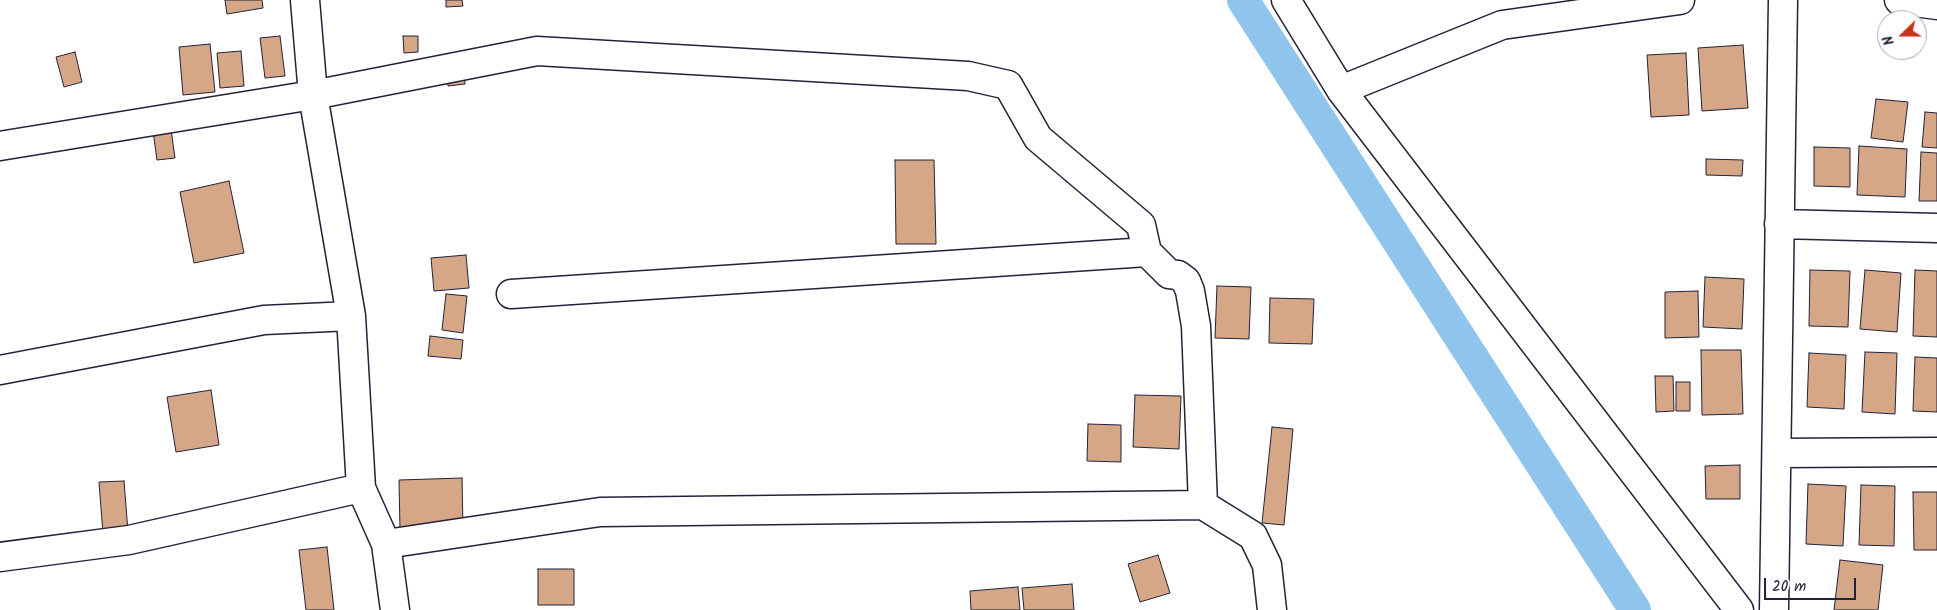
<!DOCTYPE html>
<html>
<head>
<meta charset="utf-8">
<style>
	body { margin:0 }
	#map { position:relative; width:1937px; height:610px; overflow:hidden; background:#fff; font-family:Kalam,sans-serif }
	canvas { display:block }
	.north { position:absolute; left:1877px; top:10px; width:50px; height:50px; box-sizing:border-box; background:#fff; border:1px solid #a7a7b1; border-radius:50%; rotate:248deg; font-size:14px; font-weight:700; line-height:20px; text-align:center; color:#22223b }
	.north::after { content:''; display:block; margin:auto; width:18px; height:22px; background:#c8321e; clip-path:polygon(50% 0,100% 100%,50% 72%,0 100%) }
	.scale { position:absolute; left:1764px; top:578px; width:92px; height:22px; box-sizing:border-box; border:2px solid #22223b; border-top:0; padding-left:6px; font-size:15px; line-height:18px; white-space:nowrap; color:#22223b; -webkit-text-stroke:4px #fff; paint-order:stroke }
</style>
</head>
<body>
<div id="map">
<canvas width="1937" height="610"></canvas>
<div class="north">N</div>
<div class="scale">20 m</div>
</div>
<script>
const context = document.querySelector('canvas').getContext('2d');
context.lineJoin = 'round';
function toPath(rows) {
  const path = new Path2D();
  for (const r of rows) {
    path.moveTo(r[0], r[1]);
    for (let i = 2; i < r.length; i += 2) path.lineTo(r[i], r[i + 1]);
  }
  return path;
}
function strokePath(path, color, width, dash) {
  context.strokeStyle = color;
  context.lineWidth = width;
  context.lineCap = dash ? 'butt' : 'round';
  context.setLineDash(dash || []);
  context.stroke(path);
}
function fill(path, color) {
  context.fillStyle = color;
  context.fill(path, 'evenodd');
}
strokePath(toPath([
	[1243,0,1635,610]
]), '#8fc4ed', 32);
const building = toPath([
	[225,0,262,0,263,8,227,14,225,0],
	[446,0,462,0,463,6,446,7,446,0],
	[280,36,285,76,265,78,260,38,280,36],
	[403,36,418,36,418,52,404,53,403,36],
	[210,44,215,92,183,95,179,47,210,44],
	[1743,45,1748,108,1702,111,1698,48,1743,45],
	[241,51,244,86,220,88,217,53,241,51],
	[75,52,82,82,64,87,56,57,75,52],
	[1686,53,1689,115,1651,117,1647,55,1686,53],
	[463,65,465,84,448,86,447,67,463,65],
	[1876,99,1908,102,1903,142,1871,138,1876,99],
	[1925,112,1937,113,1937,148,1922,147,1925,112],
	[171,129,175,158,157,160,153,131,171,129],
	[1859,146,1907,149,1905,197,1857,195,1859,146],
	[1814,147,1850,148,1850,187,1814,186,1814,147],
	[1921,152,1937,153,1937,201,1919,201,1921,152],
	[1706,159,1743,160,1742,176,1706,175,1706,159],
	[895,160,934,160,936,244,896,244,895,160],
	[229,181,244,253,194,263,180,192,229,181],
	[466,255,469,288,434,291,431,258,466,255],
	[1810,270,1850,271,1848,327,1809,326,1810,270],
	[1865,270,1901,273,1897,332,1860,329,1865,270],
	[1915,270,1937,271,1937,337,1913,336,1915,270],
	[1705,277,1744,279,1742,329,1703,327,1705,277],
	[1217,286,1251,287,1249,339,1215,338,1217,286],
	[1698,291,1699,337,1665,338,1665,292,1698,291],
	[446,294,467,296,463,333,442,330,446,294],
	[1270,298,1314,299,1312,344,1269,343,1270,298],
	[430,336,463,340,461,359,428,356,430,336],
	[1701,350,1741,350,1743,414,1702,415,1701,350],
	[1865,352,1897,353,1895,414,1862,412,1865,352],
	[1809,353,1846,355,1844,409,1807,407,1809,353],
	[1915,357,1937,358,1937,412,1913,411,1915,357],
	[1655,376,1673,376,1674,411,1656,412,1655,376],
	[1676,382,1690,382,1690,411,1676,411,1676,382],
	[211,390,219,445,176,452,167,397,211,390],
	[1135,395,1181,396,1179,449,1133,447,1135,395],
	[1088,424,1121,425,1121,462,1087,461,1088,424],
	[1272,427,1293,429,1284,525,1262,523,1272,427],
	[1740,465,1740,499,1706,499,1705,466,1740,465],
	[462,478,463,528,400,530,399,480,462,478],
	[124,481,128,532,103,534,99,482,124,481],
	[1808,484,1846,486,1843,546,1806,544,1808,484],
	[1861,485,1895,486,1894,546,1859,545,1861,485],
	[1913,492,1937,492,1937,550,1914,550,1913,492],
	[327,547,334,610,306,610,299,550,327,547],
	[1158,555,1170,593,1140,602,1128,564,1158,555],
	[1840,560,1883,565,1878,610,1834,610,1840,560],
	[538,569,574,569,574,605,538,605,538,569],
	[1072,584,1074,610,1024,610,1022,588,1072,584],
	[1018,587,1020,610,971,610,970,591,1018,587]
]);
fill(building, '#d5a787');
strokePath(building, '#22223b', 1);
const minor = toPath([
	[305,0,313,95,351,316,361,488,386,544,395,610],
	[1286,0,1341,90,1739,610],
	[1899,0,1937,5],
	[1341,90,1502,25,1680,0],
	[0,146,313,95,537,51,968,76,1008,85,1038,138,1141,225,1147,252,1169,274,1178,275,1186,281,1190,291,1196,326,1203,505],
	[1779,224,1937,228],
	[511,294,1147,252],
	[0,370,264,320,351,316],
	[1777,453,1937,452],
	[386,544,600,512,1203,505,1253,536,1267,565,1272,610],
	[0,557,129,540,361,488],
	[1774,610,1783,0]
]);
strokePath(minor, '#22223b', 31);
strokePath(minor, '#fff', 28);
</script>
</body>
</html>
